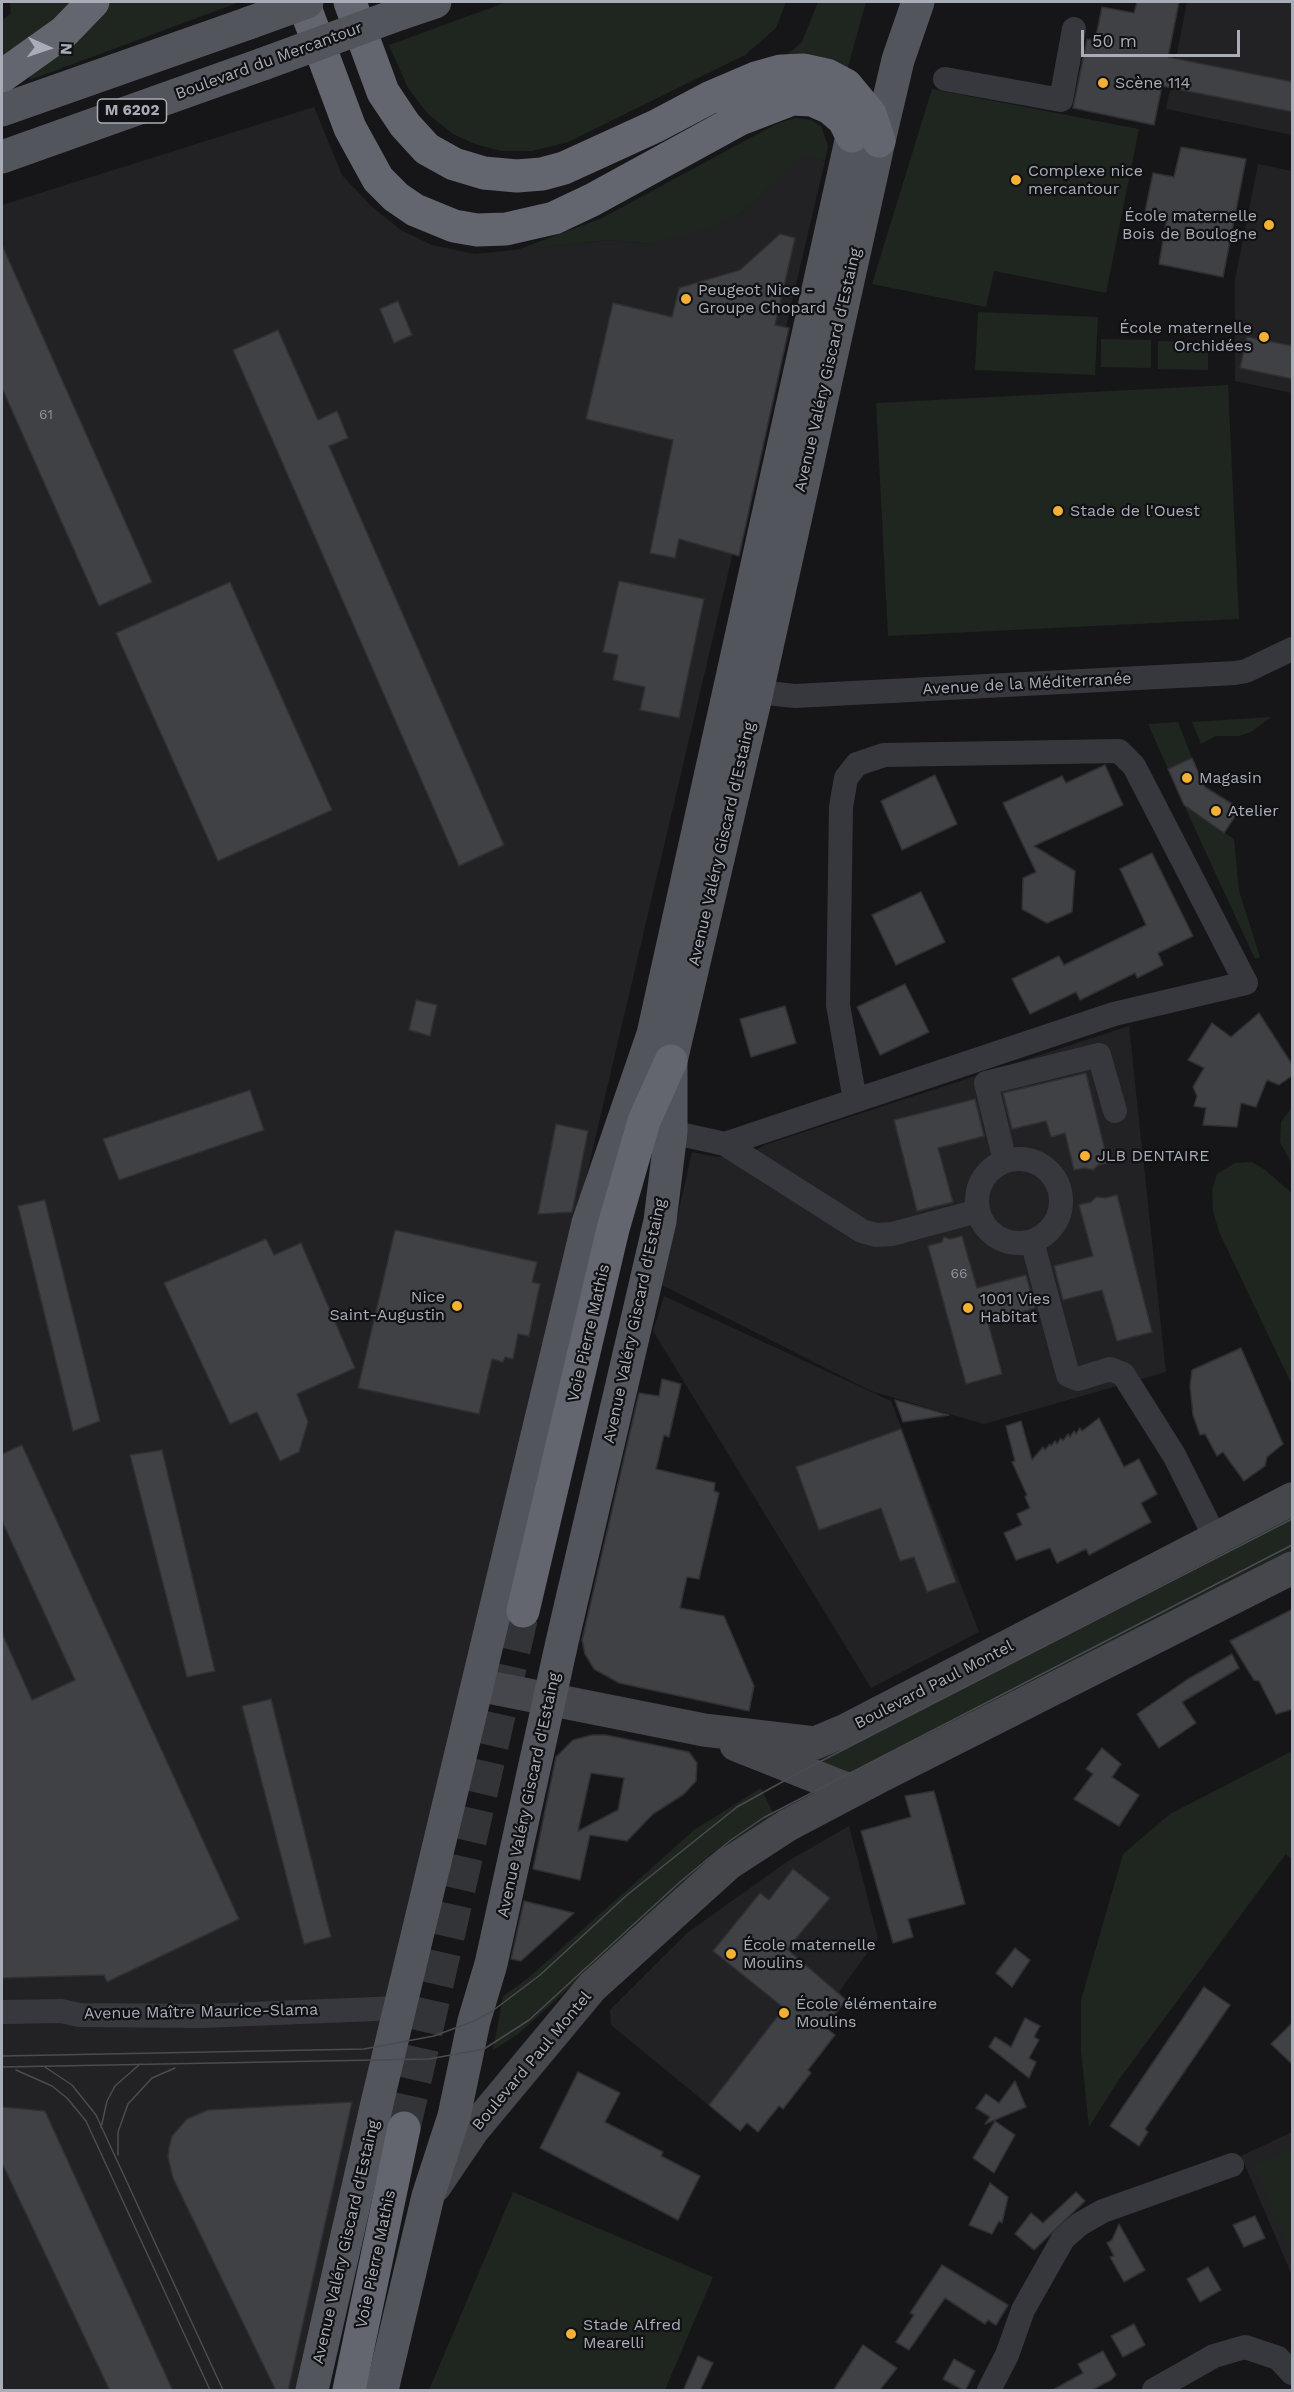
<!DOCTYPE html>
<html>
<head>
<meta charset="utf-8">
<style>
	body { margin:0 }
	#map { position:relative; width:1294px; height:2392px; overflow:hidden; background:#161618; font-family:"Work Sans",sans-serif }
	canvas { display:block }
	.frame { position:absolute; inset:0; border:3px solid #a8adb8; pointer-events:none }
	.north { position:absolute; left:18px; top:18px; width:60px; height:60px; -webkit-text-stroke:4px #111113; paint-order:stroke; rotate:93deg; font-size:16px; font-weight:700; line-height:24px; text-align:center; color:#a8adb8 }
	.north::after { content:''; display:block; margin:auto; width:21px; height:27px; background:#a8adb8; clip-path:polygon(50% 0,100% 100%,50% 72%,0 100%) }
	.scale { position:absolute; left:1081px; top:30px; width:159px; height:27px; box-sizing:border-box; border:3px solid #a8adb8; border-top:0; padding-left:8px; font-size:18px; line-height:21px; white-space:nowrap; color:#a8adb8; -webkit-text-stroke:4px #111113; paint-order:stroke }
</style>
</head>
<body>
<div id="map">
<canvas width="1294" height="2392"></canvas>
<div class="frame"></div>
<div class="north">N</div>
<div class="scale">50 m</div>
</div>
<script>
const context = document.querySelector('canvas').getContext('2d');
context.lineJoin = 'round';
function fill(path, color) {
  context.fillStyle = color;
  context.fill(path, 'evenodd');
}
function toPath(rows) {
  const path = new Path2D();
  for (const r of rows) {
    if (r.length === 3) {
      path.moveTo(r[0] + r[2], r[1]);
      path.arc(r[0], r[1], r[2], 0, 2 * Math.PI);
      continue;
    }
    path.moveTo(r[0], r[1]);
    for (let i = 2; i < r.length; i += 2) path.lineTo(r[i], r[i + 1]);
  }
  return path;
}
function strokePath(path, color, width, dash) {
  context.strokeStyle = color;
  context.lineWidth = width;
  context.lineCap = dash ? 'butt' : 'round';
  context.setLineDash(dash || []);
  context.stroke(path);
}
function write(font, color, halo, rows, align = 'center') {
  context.font = font + ' "Work Sans",sans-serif';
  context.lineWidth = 4.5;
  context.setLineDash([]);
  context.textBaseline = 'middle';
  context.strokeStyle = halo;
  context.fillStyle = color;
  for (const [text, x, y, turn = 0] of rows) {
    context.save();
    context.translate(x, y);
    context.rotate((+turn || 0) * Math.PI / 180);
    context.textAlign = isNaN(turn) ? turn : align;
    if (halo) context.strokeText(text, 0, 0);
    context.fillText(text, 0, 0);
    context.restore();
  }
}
fill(toPath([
	[1187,2,1292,2,1292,135,1166,109],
	[314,107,342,175,372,207,401,230,432,245,475,254,609,240,650,244,744,211,805,152,825,161,301,2390,2,2390,2,205],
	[1258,164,1292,171,1292,393,1235,381,1235,280],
	[1129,1026,1166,1372,984,1424,871,1391,662,1285,692,1152,716,1157,752,1153,764,1145],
	[664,1296,891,1401,979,1632,871,1688,653,1331],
	[849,1826,878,1938,839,1992,846,2000,825,2027,835,2035,808,2070,811,2073,783,2109,779,2106,758,2132,747,2123,740,2131,611,2025,610,2010,687,1933,788,1861],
	[1292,2132,1292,2273,1291,2273,1241,2156]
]), '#222225');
fill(toPath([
	[10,2,76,2,49,26,2,59,2,20,11,13],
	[108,2,240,2,30,80,30,75],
	[507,2,786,2,776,28,745,55,568,142,532,151,501,151,475,144,453,134,428,114,408,88,389,45],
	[818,2,866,2,846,74,778,62,802,42],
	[932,89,1139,129,1106,293,994,271,986,307,872,284],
	[795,118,811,120,821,126,828,146,825,161,805,153,744,211,709,228,650,244,609,240,517,250,602,218,776,124],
	[978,312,1098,317,1095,375,975,370],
	[1101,339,1151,340,1151,368,1101,367],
	[1158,341,1208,342,1208,370,1158,369],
	[1228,385,1239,619,888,636,876,403],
	[1271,717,1251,732,1239,736,1216,736,1201,744,1192,722],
	[1178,722,1192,758,1168,769,1148,724],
	[1184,805,1234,839,1239,891,1260,957,1255,959],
	[1292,1107,1292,1164,1280,1142,1281,1122],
	[1252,1162,1264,1169,1292,1193,1292,1385,1220,1234,1213,1212,1212,1189,1217,1174,1235,1163],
	[1292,1515,1292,1550,860,1773,850,1776,803,1765],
	[1292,1751,1292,1860,1286,1854,1118,2081,1089,2127,1081,2051,1081,2000,1123,1854,1170,1814],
	[761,1788,775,1817,706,1865,517,2035,493,2050,503,1996,527,1979,694,1830],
	[1292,2149,1292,2254,1291,2255,1255,2164],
	[513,2192,713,2277,665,2390,429,2390]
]), '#1e261f');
const building = toPath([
	[1137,2,1179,2,1168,57,1293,82,1293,112,1162,86,1154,125,1073,108,1087,39,1095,41,1102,7,1134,13,1137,2],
	[1181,147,1246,159,1223,277,1159,264,1167,216,1145,212,1153,173,1174,177,1181,147],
	[780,234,795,238,775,325,789,328,739,556,679,539,675,558,650,553,673,440,586,419,613,303,672,317,679,288,740,270,780,234],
	[2,245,152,582,99,606,2,388,2,245],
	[398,301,412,335,394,343,380,309,398,301],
	[278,330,318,420,337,411,348,438,329,446,504,845,459,866,233,350,278,330],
	[1247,337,1293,346,1293,379,1240,368,1247,337],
	[619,581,704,599,679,718,640,710,645,687,613,680,618,655,603,652,619,581],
	[230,582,332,810,218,861,116,633,230,582],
	[1192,758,1205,787,1240,809,1224,833,1184,805,1168,769,1192,758],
	[1105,765,1123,805,1034,846,1075,871,1072,912,1047,923,1022,909,1023,878,1036,872,1003,803,1062,776,1066,783,1105,765],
	[935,775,957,824,902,850,881,801,935,775],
	[1152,853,1193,936,1158,953,1163,965,1137,978,1135,973,1080,1000,1076,992,1030,1014,1012,979,1059,956,1064,965,1146,925,1120,869,1152,853],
	[921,892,945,942,896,965,872,915,921,892],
	[905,984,929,1032,880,1055,857,1007,905,984],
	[416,1000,437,1005,430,1036,409,1030,416,1000],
	[785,1006,796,1043,751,1057,740,1019,785,1006],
	[1259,1013,1293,1066,1293,1075,1279,1085,1267,1080,1256,1107,1241,1103,1237,1127,1203,1125,1206,1108,1194,1106,1197,1096,1193,1087,1204,1068,1188,1060,1212,1023,1231,1037,1259,1013],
	[1086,1073,1108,1163,1098,1165,1093,1170,1085,1168,1074,1170,1065,1133,1051,1137,1046,1121,1012,1129,1003,1093,1086,1073],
	[250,1090,264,1130,119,1180,103,1139,250,1090],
	[975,1099,984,1136,938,1148,953,1202,917,1211,894,1120,975,1099],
	[556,1124,588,1131,580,1172,572,1212,538,1214,556,1124],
	[1117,1195,1152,1332,1117,1341,1102,1290,1063,1300,1054,1266,1093,1256,1079,1205,1091,1202,1096,1197,1105,1198,1117,1195],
	[45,1200,100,1421,73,1431,18,1206,45,1200],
	[395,1230,537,1262,532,1282,540,1284,529,1336,518,1334,513,1359,505,1357,503,1362,492,1359,479,1414,358,1388,395,1230],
	[962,1236,977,1288,1026,1275,1035,1308,988,1322,1002,1374,966,1384,928,1246,942,1242,944,1237,950,1239,962,1236],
	[266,1239,274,1255,301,1243,355,1368,297,1394,308,1422,299,1452,280,1461,257,1412,230,1424,164,1283,266,1239],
	[1241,1348,1283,1444,1267,1457,1265,1466,1244,1481,1223,1452,1217,1456,1205,1434,1200,1435,1193,1415,1190,1386,1192,1370,1241,1348],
	[662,1379,681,1384,669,1437,664,1435,656,1469,715,1483,714,1491,719,1493,699,1579,687,1577,680,1608,724,1616,754,1686,749,1711,619,1683,594,1669,585,1654,582,1640,639,1393,659,1396,662,1379],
	[895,1400,949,1415,903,1422,895,1400],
	[1099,1418,1124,1467,1139,1459,1157,1494,1141,1503,1151,1522,1089,1555,1086,1549,1057,1563,1050,1548,1016,1560,1004,1533,1022,1525,1017,1514,1030,1508,1025,1497,1027,1495,1012,1462,1015,1461,1006,1426,1021,1421,1032,1460,1043,1447,1045,1450,1050,1444,1051,1446,1055,1441,1057,1444,1061,1438,1063,1441,1068,1434,1070,1437,1074,1431,1076,1434,1080,1428,1082,1431,1099,1418],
	[901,1429,956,1582,927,1592,914,1557,900,1561,881,1508,819,1530,796,1467,901,1429],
	[22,1445,239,1919,107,1982,104,1975,2,1978,2,1633,32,1700,75,1680,2,1521,2,1454,22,1445],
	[162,1450,215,1671,187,1677,130,1455,162,1450],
	[1293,1609,1293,1709,1276,1714,1259,1681,1254,1680,1230,1641,1293,1609],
	[1232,1654,1239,1668,1182,1702,1196,1723,1159,1748,1137,1714,1188,1679,1232,1654],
	[271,1699,331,1937,304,1944,242,1706,271,1699],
	[592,1735,606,1735,689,1752,697,1763,696,1781,684,1794,653,1814,627,1841,590,1835,580,1880,533,1869,556,1757,573,1740,592,1735],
	[591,1773,624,1778,618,1810,578,1831,591,1773],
	[1102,1748,1121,1764,1112,1777,1139,1795,1119,1826,1074,1799,1093,1774,1086,1769,1102,1748],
	[934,1791,965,1904,908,1919,913,1937,893,1943,861,1831,911,1817,905,1796,934,1791],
	[793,1869,830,1898,787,1949,846,2000,825,2027,835,2035,808,2070,811,2073,783,2109,779,2106,758,2132,747,2123,740,2131,709,2105,784,2008,713,1951,760,1893,769,1900,793,1869],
	[524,1901,574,1913,521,1961,511,1959,524,1901],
	[1015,1948,1030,1960,1012,1987,996,1973,1015,1948],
	[1204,1987,1230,2005,1145,2129,1148,2132,1139,2146,1110,2126,1204,1987],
	[1025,2018,1040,2026,1034,2037,1039,2040,1029,2058,1036,2062,1029,2078,989,2047,995,2037,1011,2047,1025,2018],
	[1293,2022,1293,2065,1271,2044,1293,2022],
	[578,2072,620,2093,605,2122,663,2152,661,2156,700,2176,678,2220,540,2148,578,2072],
	[1015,2081,1026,2107,985,2124,990,2117,976,2108,986,2094,999,2103,1015,2081],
	[352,2102,288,2391,276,2391,173,2178,168,2157,169,2147,172,2136,187,2119,208,2110,352,2102],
	[2,2107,45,2111,173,2391,110,2391,2,2163,2,2107],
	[995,2121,1015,2135,994,2173,973,2158,995,2121],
	[990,2183,1008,2197,1002,2223,999,2221,992,2234,969,2225,990,2183],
	[1076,2192,1085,2201,1034,2250,1015,2234,1031,2213,1043,2223,1076,2192],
	[1255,2216,1265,2238,1244,2247,1233,2225,1255,2216],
	[1119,2224,1145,2270,1124,2282,1110,2257,1114,2256,1107,2243,1112,2240,1119,2224],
	[942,2265,1008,2305,996,2325,988,2320,985,2324,945,2298,909,2350,896,2342,914,2315,910,2313,942,2265],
	[1208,2267,1221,2290,1200,2302,1187,2279,1208,2267],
	[1134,2324,1145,2345,1123,2357,1111,2336,1134,2324],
	[863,2345,897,2368,879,2391,833,2391,863,2345],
	[1103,2351,1116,2375,1111,2380,1090,2391,1051,2391,1083,2373,1078,2364,1103,2351],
	[698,2356,713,2363,700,2391,683,2391,698,2356],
	[954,2359,975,2371,965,2391,943,2379,954,2359]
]);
fill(building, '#404145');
strokePath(building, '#303034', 1.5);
strokePath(toPath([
	[404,2128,523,1611]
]), '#333438', 33, [33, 16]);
strokePath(toPath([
	[945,79,1061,100,1074,29],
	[757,692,795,696,1235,673,1246,671,1292,649],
	[671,1132,725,1144,1114,1014,1246,983,1134,766,1119,751,884,755,857,764,846,778,841,807,838,1005,855,1100],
	[725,1144,862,1231,876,1235,892,1234,978,1211],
	[1019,1201,42],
	[1005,1161,986,1083,1099,1055,1115,1111],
	[1032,1241,1068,1375,1078,1379,1110,1369,1123,1374,1174,1455,1216,1539],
	[2,2012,61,2011,79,2015,202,2016,400,2008],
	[989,2390,1007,2355,1023,2310,1063,2239,1080,2224,1103,2211,1232,2165],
	[1154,2390,1214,2356,1245,2347,1278,2358,1292,2373]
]), '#37383d', 24);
strokePath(toPath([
	[478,1685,704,1730,815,1743,846,1730,1292,1499],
	[736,1745,852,1791],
	[435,2186,473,2130,592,1987,728,1864,788,1825,881,1776,1292,1568]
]), '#45474d', 33);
strokePath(toPath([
	[402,13,435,2],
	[2,110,249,23],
	[2,157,263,64],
	[312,2390,378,2099,588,1223,653,1034,852,136],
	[382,2390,428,2196,454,2116,474,2021,491,1964,562,1642,660,1221,671,1132,671,1061,757,692,879,141,898,60,918,2]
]), '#53555c', 33);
strokePath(toPath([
	[303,2,350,128,378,179,396,197,415,210,454,226,477,230,506,229,554,218,592,200,740,119,792,99,812,100,830,108,844,120,852,136],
	[350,2,383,92,405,125,427,149,454,164,484,173,517,176,542,174,564,168,656,126,709,98,756,78,781,71,804,70,827,75,846,85,870,114,879,141],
	[2,76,64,32,93,2],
	[523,1611,613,1229,644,1121,671,1061],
	[349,2390,404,2128]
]), '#63666e', 33);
strokePath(toPath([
	[2,2056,364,2049,434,2036,474,2021,491,2012,540,1975,627,1895,737,1807,800,1772,1292,1519],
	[2,2067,429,2059,484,2049,529,2020,681,1881,731,1840,763,1818,1292,1545],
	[45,2067,72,2085,96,2115,223,2390],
	[16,2070,52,2086,67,2098,86,2121,210,2390],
	[101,2128,107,2101,115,2086,140,2064],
	[118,2155,118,2132,128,2104,152,2078,175,2068]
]), '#4a4c52', 1.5);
strokePath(toPath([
	[249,23,307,2],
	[263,64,402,13]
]), '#53555c', 33);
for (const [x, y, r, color] of [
	[1103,83,6,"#f2b134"],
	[1016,180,6,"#f2b134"],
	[1269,225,6,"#f2b134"],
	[686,299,6,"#f2b134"],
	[1264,337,6,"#f2b134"],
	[1058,511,6,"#f2b134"],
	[1187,778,6,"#f2b134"],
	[1216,811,6,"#f2b134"],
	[1085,1156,6,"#f2b134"],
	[457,1306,6,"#f2b134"],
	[968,1308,6,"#f2b134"],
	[731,1954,6,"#f2b134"],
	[784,2013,6,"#f2b134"],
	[571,2334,6,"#f2b134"]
]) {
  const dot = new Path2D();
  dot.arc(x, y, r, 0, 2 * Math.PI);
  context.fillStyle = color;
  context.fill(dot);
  strokePath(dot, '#111113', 2);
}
write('14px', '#8e929b', null, [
	["61",46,415],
	["66",959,1274]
]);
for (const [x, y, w] of [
	[132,111,69]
]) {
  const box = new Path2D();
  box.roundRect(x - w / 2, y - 12, w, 24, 4.5);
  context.fillStyle = '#111113';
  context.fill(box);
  strokePath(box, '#a8adb8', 1.5);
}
write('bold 15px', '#a8adb8', null, [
	["M 6202",132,111]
]);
write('16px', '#a8adb8', '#111113', [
	["Boulevard du Mercantour",269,61,-20],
	["Avenue Valéry Giscard d'Estaing",828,370,-77],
	["Avenue de la Méditerranée",1027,684,-3],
	["Avenue Valéry Giscard d'Estaing",722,844,-77],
	["Avenue Valéry Giscard d'Estaing",635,1321,-78],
	["Voie Pierre Mathis",589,1333,-77],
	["Boulevard Paul Montel",934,1685,-27],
	["Avenue Valéry Giscard d'Estaing",529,1795,-78],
	["Avenue Maître Maurice-Slama",201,2012,-1],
	["Boulevard Paul Montel",532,2061,-50],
	["Avenue Valéry Giscard d'Estaing",346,2242,-77],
	["Voie Pierre Mathis",376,2259,-78]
]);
write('16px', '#a8adb8', '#111113', [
	["Scène 114",1115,83],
	["Complexe nice",1028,171],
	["mercantour",1028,189],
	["École maternelle",1257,216,"right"],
	["Bois de Boulogne",1257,234,"right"],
	["Peugeot Nice -",698,290],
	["Groupe Chopard",698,308],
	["École maternelle",1252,328,"right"],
	["Orchidées",1252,346,"right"],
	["Stade de l'Ouest",1070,511],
	["Magasin",1199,778],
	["Atelier",1228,811],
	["JLB DENTAIRE",1097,1156],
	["Nice",445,1297,"right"],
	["Saint-Augustin",445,1315,"right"],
	["1001 Vies",980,1299],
	["Habitat",980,1317],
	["École maternelle",743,1945],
	["Moulins",743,1963],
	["École élémentaire",796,2004],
	["Moulins",796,2022],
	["Stade Alfred",583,2325],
	["Mearelli",583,2343]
], 'left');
</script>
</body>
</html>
